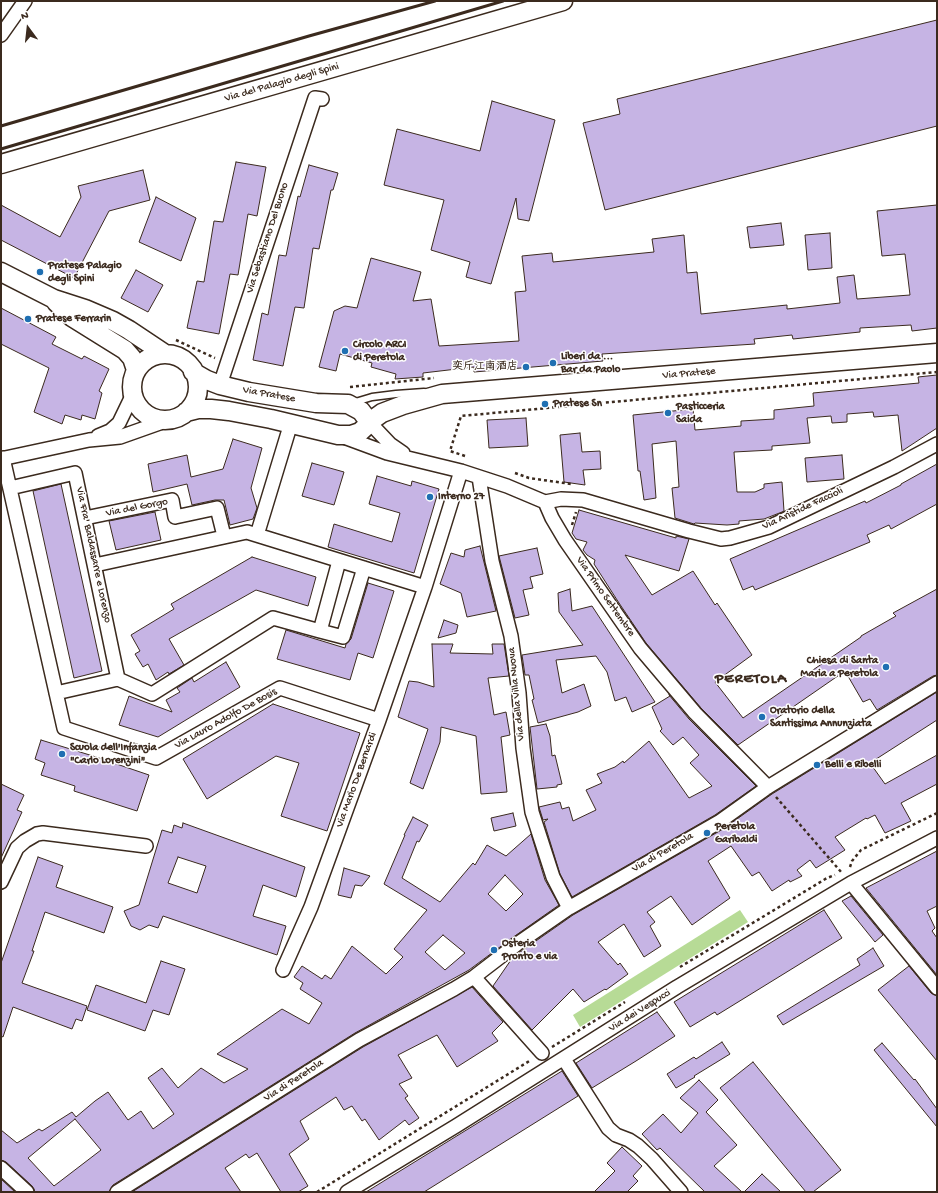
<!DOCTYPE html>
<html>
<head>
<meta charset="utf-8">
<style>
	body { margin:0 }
	#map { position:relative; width:938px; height:1193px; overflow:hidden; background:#fff; font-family:"Gochi Hand",sans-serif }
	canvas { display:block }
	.frame { position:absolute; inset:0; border:2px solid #3b2a1e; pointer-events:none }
	.north { position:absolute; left:8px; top:8px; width:40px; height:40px; -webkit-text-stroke:3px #fff; paint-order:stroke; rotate:345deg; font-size:11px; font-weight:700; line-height:16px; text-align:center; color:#3b2a1e }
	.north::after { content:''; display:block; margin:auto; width:14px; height:18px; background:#3b2a1e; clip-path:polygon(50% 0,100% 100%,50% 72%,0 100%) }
</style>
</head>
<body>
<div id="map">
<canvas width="938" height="1193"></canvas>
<div class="frame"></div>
<div class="north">N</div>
</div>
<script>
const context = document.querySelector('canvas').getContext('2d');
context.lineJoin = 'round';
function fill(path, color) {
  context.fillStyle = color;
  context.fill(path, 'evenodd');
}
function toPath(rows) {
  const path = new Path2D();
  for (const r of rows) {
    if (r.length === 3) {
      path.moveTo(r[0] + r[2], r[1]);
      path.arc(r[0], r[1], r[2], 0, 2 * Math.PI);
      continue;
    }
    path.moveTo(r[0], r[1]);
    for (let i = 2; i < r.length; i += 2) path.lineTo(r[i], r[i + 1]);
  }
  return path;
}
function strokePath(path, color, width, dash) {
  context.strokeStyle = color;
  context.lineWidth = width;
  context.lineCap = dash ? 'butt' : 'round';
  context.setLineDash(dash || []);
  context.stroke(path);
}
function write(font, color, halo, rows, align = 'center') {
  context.font = font + ' "Gochi Hand","LXGW WenKai TC",sans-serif';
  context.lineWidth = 3;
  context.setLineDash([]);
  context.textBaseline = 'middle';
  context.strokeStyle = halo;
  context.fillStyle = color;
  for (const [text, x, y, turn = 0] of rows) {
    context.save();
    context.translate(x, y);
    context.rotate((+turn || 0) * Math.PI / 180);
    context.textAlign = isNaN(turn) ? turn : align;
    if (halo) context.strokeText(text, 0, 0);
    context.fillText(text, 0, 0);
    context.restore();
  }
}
fill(toPath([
	[740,910,748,922,580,1027,573,1015]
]), '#b7db96');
const building = toPath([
	[937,20,937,126,605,210,583,123,620,114,617,99,937,20],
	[492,101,555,120,529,221,518,219,516,198,491,284,466,277,470,262,431,250,444,200,384,185,397,129,480,151,492,101],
	[236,162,266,167,257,216,248,214,238,275,230,274,219,334,187,328,197,281,204,282,214,221,223,222,236,162],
	[309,165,338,173,333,190,331,190,319,249,313,248,304,308,295,307,283,366,253,360,262,313,268,315,279,255,286,256,298,196,300,197,309,165],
	[143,170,150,200,109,211,74,278,1,240,1,205,60,237,81,197,78,186,143,170],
	[156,197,196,218,181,261,139,242,156,197],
	[937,205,937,328,912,331,911,325,860,328,860,332,793,339,792,335,754,339,755,344,602,354,603,361,474,372,474,367,423,373,423,377,395,379,396,374,371,367,372,363,340,354,336,371,319,367,334,311,345,306,357,308,371,258,421,272,413,301,431,299,439,346,519,341,515,292,526,291,522,256,552,253,553,262,654,252,652,239,684,235,687,273,697,272,701,314,787,305,787,309,840,303,837,277,854,275,857,299,910,295,905,254,882,256,877,211,937,205],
	[781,223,784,245,750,248,747,227,781,223],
	[830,233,832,268,808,270,805,235,830,233],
	[136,270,163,285,148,312,121,298,136,270],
	[1,308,56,337,52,344,82,359,84,356,109,369,99,391,102,393,95,419,82,415,81,420,65,415,62,424,34,412,49,368,1,344,1,308],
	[937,375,937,428,902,451,898,415,874,417,873,412,847,414,847,422,832,423,831,416,807,418,810,443,772,446,772,450,734,452,737,492,755,492,764,488,764,484,782,482,784,511,782,512,764,519,739,521,739,524,727,525,695,523,694,524,675,518,672,488,679,487,676,441,652,444,656,498,644,500,640,471,638,471,633,415,693,409,695,430,741,426,741,421,774,419,774,410,814,406,813,393,919,383,918,377,937,375],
	[526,418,528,446,489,448,487,420,526,418],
	[580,433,582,452,600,451,601,469,583,470,585,485,564,482,560,435,580,433],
	[233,439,262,448,251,488,257,508,253,519,230,525,224,500,215,500,192,505,187,484,153,492,148,464,187,455,191,477,223,469,233,439],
	[842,455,844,479,807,482,805,458,842,455],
	[312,463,344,472,334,505,302,496,312,463],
	[937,464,937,504,891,529,889,525,867,535,870,542,755,590,753,586,743,590,730,559,865,501,866,503,901,485,901,484,937,464],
	[377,476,411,486,412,481,439,489,414,573,328,547,334,524,392,542,400,513,369,504,377,476],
	[61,484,102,671,74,678,33,491,61,484],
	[579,510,676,538,676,536,689,539,679,571,625,555,652,595,693,571,715,605,717,603,752,655,715,682,743,718,861,637,861,636,896,616,893,613,937,589,937,675,933,676,877,710,870,699,863,702,845,671,738,745,701,708,646,643,619,603,594,564,595,560,587,555,583,550,587,542,576,539,572,533,579,510],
	[155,512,161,540,116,550,109,521,155,512],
	[480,546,496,611,467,617,461,593,440,584,451,553,464,557,465,550,480,546],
	[537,548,543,574,530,577,533,588,523,590,529,615,515,618,499,556,537,548],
	[252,557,316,577,308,606,256,590,169,639,184,665,169,674,168,672,156,680,148,664,143,667,135,654,140,651,131,635,174,609,171,604,252,557],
	[368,583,394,591,373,658,358,653,350,680,277,659,286,630,345,648,346,644,351,639,368,583],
	[570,589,572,611,592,606,655,702,632,712,626,697,615,701,607,672,596,656,556,660,562,693,584,684,591,706,578,712,538,723,532,700,534,699,529,675,525,675,522,655,583,645,559,612,558,593,570,589],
	[444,620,458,625,456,633,438,638,444,620],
	[432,644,453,644,450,653,493,654,492,644,504,644,509,676,488,678,494,715,506,712,510,735,501,737,507,792,481,794,476,736,441,727,440,742,423,789,410,783,428,729,398,717,409,681,418,682,434,687,432,644],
	[226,662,240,687,158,737,119,725,129,696,172,712,166,700,180,692,177,688,192,678,194,682,226,662],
	[937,692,937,720,870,763,885,784,937,755,937,784,901,803,911,821,885,833,875,815,867,819,866,818,835,837,845,850,816,868,810,860,797,870,802,876,790,882,789,880,772,891,759,872,752,876,731,846,708,861,730,898,692,925,671,896,647,912,655,922,650,926,661,946,644,957,624,924,598,942,618,965,620,963,628,974,606,990,605,989,584,1002,573,989,532,1030,493,986,513,957,573,915,723,829,772,794,937,692],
	[669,695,689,719,756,786,715,815,572,897,560,874,544,822,548,819,543,820,539,807,560,802,562,809,569,807,573,821,596,810,586,790,602,783,597,774,615,767,623,761,624,763,649,741,689,798,712,786,690,763,699,755,683,737,673,745,660,731,662,729,652,707,670,696,669,695],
	[273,704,360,733,327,831,281,816,299,763,276,756,207,799,183,759,273,704],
	[546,724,550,736,552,756,555,755,562,784,557,785,557,787,537,789,530,727,546,724],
	[41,740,93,756,149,775,137,811,74,791,75,786,41,775,45,763,35,759,41,740],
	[1,784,24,795,17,810,22,812,1,858,1,784],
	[513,813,516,826,494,831,491,818,513,813],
	[413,817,428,825,419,842,417,841,402,878,440,902,473,863,475,865,487,845,506,856,531,834,545,880,559,905,512,938,469,970,355,1033,113,1185,109,1192,35,1192,32,1186,6,1162,1,1160,1,1130,17,1143,39,1129,42,1131,72,1112,76,1117,95,1101,108,1092,128,1120,141,1111,153,1129,174,1114,148,1078,162,1068,178,1088,201,1068,224,1083,248,1069,217,1054,282,1009,309,1024,322,1003,300,989,303,983,294,977,302,966,322,979,325,975,331,979,352,946,386,974,403,957,394,949,427,910,384,884,405,835,404,835,413,817],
	[505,875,523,894,506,911,488,894,505,875],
	[443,935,465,953,445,970,425,952,443,935],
	[75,1119,101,1150,54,1186,28,1158,75,1119],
	[183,823,305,867,296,897,263,885,253,916,286,926,277,955,163,916,158,928,149,925,140,930,131,926,124,911,139,905,162,830,172,833,174,825,182,828,183,823],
	[178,857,206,866,197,893,168,883,178,857],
	[937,851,937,906,927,911,935,928,932,931,937,938,937,975,866,888,937,851],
	[38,857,63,866,56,887,113,907,104,933,45,912,32,951,34,951,22,983,87,1006,82,1021,76,1019,72,1029,13,1007,3,1037,1,1036,1,963,38,857],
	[344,868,370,876,362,886,355,885,351,898,338,895,344,868],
	[851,896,883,935,875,942,842,901,851,896],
	[824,910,842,938,717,1015,715,1012,690,1027,674,1002,824,910],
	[873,948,884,966,783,1025,777,1016,860,965,857,959,873,948],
	[161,961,185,969,169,1015,153,1010,145,1031,87,1010,96,985,146,1003,161,961],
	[909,966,931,993,937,996,937,1061,878,990,909,966],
	[472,987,503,1022,492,1033,498,1041,457,1067,437,1035,398,1055,412,1078,399,1084,408,1096,405,1098,419,1118,409,1125,405,1120,379,1140,365,1119,362,1121,352,1106,344,1110,336,1097,300,1121,309,1139,289,1154,308,1186,298,1192,281,1192,257,1153,249,1158,246,1154,225,1168,241,1192,132,1192,363,1047,472,987],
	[657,1012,675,1036,636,1061,592,1088,576,1063,657,1012],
	[722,1042,730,1054,694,1076,695,1077,676,1088,667,1074,694,1057,696,1059,722,1042],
	[882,1043,914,1080,915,1079,937,1109,937,1127,874,1050,882,1043],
	[753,1062,841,1170,813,1192,806,1192,720,1088,753,1062],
	[562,1071,578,1096,424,1192,366,1192,562,1071],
	[699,1080,718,1100,706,1112,737,1145,714,1166,742,1192,705,1192,660,1148,657,1150,642,1134,663,1114,681,1133,698,1113,680,1098,699,1080],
	[622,1147,642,1166,633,1176,638,1181,627,1192,594,1192,615,1171,607,1163,622,1147],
	[762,1174,781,1192,744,1192,762,1174],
	[1,1179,15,1192,1,1192,1,1179]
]);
fill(building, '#c6b4e4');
strokePath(building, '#3b2a1e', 1);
const lane = toPath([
	[352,403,372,397,396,394,424,392]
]);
const street = toPath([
	[1,35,25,1],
	[220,385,315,98,322,99],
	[370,423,390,444,403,453],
	[98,436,110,431,119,423,133,394],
	[341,436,387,453,461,471,507,486,545,502,552,518,565,540,640,648,695,713,768,787],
	[3,458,64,728,156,758,280,688,379,720],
	[1,459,89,440,120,437,168,420],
	[479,477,492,561,511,636,519,693,523,748,532,812,553,877,569,908],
	[10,488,75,473,118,679],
	[545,502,561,499,583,500,689,531,721,539,730,538,769,527,894,467,937,444],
	[85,518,172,500,175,517,217,508,224,536],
	[257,535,291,423],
	[339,561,320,631,343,637,364,568],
	[95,565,247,532,425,587],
	[56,693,118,679,152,694,273,618,320,631],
	[1,882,17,848,25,841,37,834,43,833,146,846],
	[851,883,937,988],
	[283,970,311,907,379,720,425,587,461,471],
	[474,977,542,1053],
	[564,1059,608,1128,616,1135,629,1140,638,1146,652,1159,681,1192],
	[1,1168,27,1192],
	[117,1192,359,1040,454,989,474,977,517,944,569,908,719,822,768,787,937,683],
	[347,1192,456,1126,677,987,851,883,937,838]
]);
const secondary = toPath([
	[1,164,563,1],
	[1,272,54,299,85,309,113,321,129,330,165,354],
	[56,302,72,317,125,350,132,358,136,370],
	[165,387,33],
	[193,372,207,380,220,385,249,392,316,403,348,404,361,411,370,423],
	[186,412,198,409,211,409,229,411,271,419,338,435,351,435,360,432,375,418,382,413,403,405,442,394,937,353]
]);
strokePath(lane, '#3b2a1e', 9);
strokePath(street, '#3b2a1e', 16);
strokePath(secondary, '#3b2a1e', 21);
strokePath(toPath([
	[176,340,215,358],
	[350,387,434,378],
	[465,456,450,451,461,416,937,372],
	[515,473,529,478,571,484],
	[572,525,576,512],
	[776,797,842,873],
	[850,867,852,861,861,850,937,813],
	[680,967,827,878,835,875],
	[552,1047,625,1002],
	[317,1192,531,1060]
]), '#3b2a1e', 2.5, [3, 3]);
strokePath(lane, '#fff', 6);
strokePath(street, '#fff', 13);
strokePath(secondary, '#fff', 18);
strokePath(toPath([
	[1,126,309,36,435,1],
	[1,149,503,1]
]), '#3b2a1e', 3);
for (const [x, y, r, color] of [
	[40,272,4,"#1f6fb2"],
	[28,319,4,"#1f6fb2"],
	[345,351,4,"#1f6fb2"],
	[553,363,4,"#1f6fb2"],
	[526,367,4,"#1f6fb2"],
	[545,404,4,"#1f6fb2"],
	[668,413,4,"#1f6fb2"],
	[430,497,4,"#1f6fb2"],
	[886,667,4,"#1f6fb2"],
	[762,717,4,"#1f6fb2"],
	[62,754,4,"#1f6fb2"],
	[817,765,4,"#1f6fb2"],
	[707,833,4,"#1f6fb2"],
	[494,950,4,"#1f6fb2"]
]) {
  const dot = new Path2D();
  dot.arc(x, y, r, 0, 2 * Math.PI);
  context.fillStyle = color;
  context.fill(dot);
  strokePath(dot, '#fff', 1.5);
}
write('11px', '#3b2a1e', '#fff', [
	["Via del Palagio degli Spini",282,83,-16],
	["Via Sebastiano Del Buono",268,238,-72],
	["Via Pratese",689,374,-5],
	["Via Pratese",269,395,10],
	["Via del Gorgo",137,508,-11],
	["Via Aristide Faccioli",803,509,-25],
	["Via Fra' Baldassarre e Lorenzo",93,555,78],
	["Via Primo Settembre",605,597,55],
	["Via della Villa Nuova",517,694,-96],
	["Via Lauro Adolfo De Bosis",226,719,-29],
	["Via Mario De Bernardi",357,780,-70],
	["Via di Peretola",663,853,-30],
	["Via dei Vespucci",640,1011,-32],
	["Via di Peretola",294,1081,-33]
]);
write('bold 11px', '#3b2a1e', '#fff', [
	["Pratese Palagio",48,266],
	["degli Spini",48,279],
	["Pratese Ferrarin",36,319],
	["Circolo ARCI",353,345],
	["di Peretola",353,358],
	["Liberi da ...",561,357],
	["Bar da Paolo",561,370],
	["奕斤江南酒店",518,367,"right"],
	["Pratese Sn",553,404],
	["Pasticceria",676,407],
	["Saida",676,420],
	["Interno 27",438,497],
	["Chiesa di Santa",878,661,"right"],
	["Maria a Peretola",878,674,"right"],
	["Oratorio della",770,711],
	["Santissima Annunziata",770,724],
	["Scuola dell'Infanzia",70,748],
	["\"Carlo Lorenzini\"",70,761],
	["Belli e Ribelli",825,765],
	["Peretola",715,827],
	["Garibaldi",715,840],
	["Osteria",502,944],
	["Pronto e via",502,957]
], 'left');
context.letterSpacing = '1px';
write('bold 15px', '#3b2a1e', '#fff', [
	["PERETOLA",751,680]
]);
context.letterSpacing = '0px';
</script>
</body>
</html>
